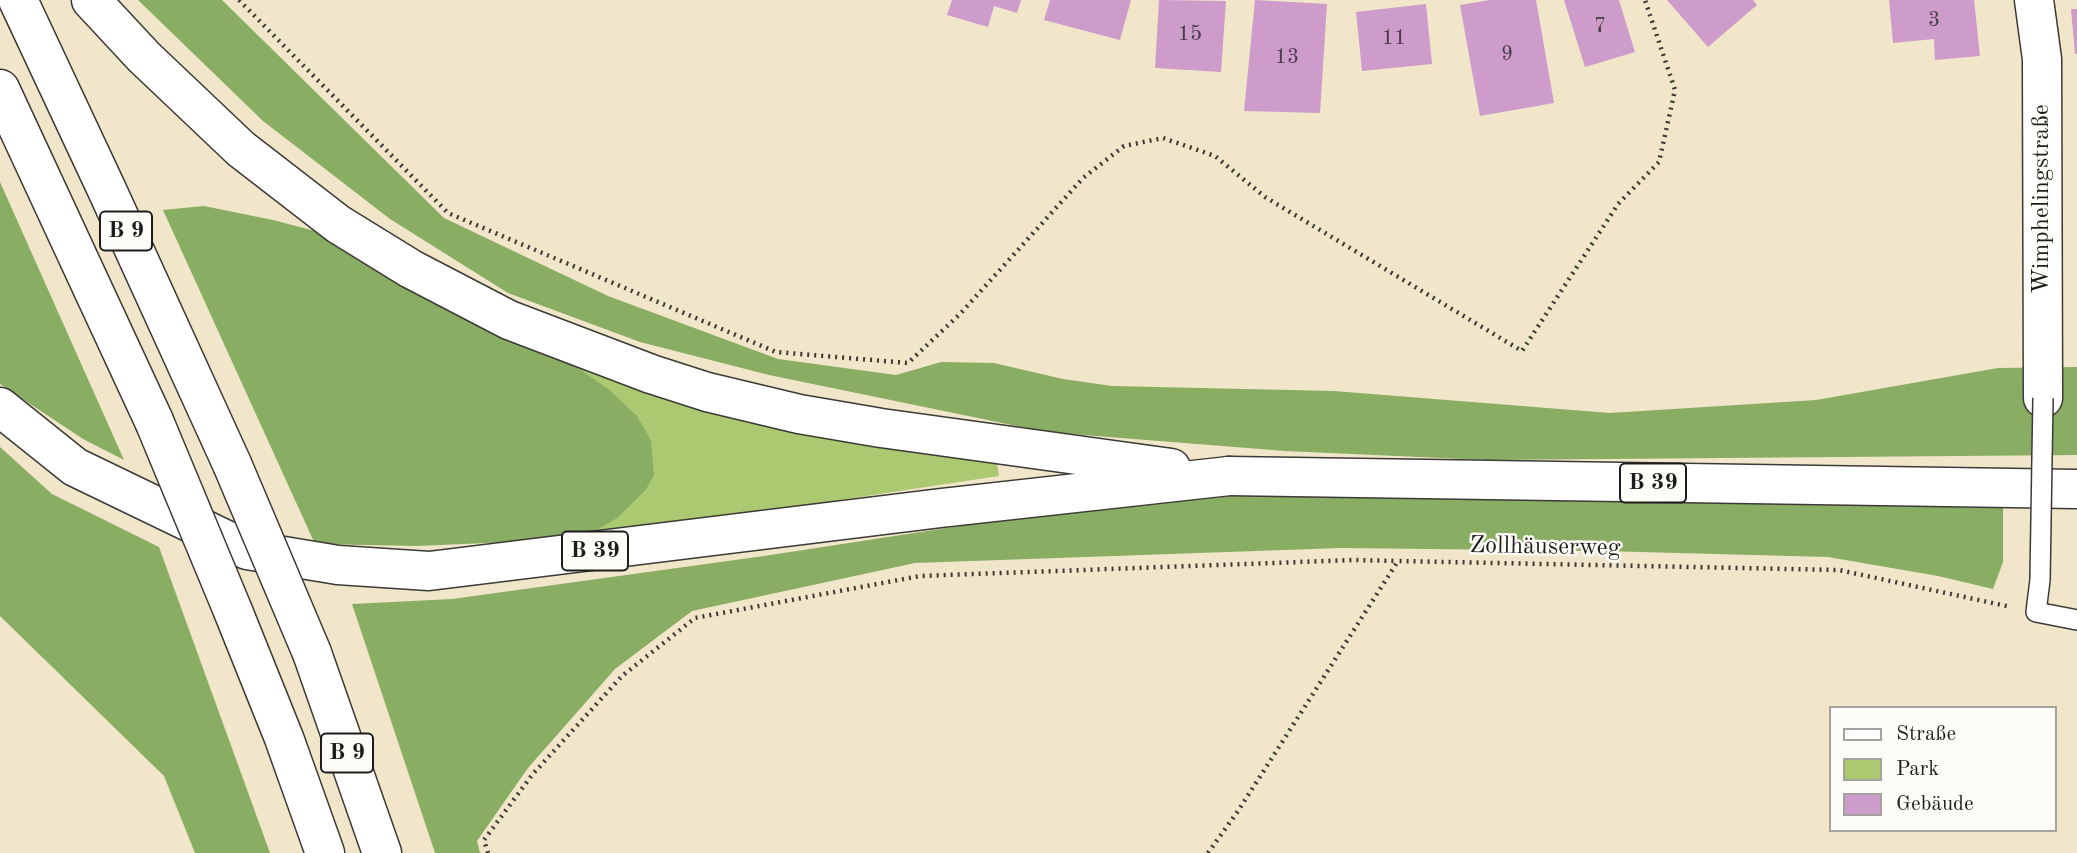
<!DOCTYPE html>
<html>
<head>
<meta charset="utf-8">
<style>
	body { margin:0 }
	#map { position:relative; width:2077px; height:853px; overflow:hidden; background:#f1e6ca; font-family:"Old Standard TT",serif }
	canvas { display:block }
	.legend { position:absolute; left:1829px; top:706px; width:228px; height:126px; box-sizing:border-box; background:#fdfcf7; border:2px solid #a3a29f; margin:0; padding:9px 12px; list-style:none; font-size:21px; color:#1c1c1c }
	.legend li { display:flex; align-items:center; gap:14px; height:35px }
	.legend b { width:35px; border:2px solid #a3a29f }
</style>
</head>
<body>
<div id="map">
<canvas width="2077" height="853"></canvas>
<ul class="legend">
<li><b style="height:9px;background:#fff"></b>Straße</li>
<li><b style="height:19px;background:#abc971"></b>Park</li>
<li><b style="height:19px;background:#cd9ccb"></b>Gebäude</li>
</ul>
</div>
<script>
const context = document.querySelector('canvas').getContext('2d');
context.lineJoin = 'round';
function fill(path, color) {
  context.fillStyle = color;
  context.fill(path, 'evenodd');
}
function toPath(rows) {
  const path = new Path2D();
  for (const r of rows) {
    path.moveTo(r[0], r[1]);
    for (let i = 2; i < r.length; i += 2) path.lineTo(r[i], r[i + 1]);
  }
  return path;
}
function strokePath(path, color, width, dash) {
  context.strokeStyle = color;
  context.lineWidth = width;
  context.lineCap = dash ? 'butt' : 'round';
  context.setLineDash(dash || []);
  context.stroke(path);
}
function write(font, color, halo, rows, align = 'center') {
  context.font = font + ' "Old Standard TT",serif';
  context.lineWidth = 5;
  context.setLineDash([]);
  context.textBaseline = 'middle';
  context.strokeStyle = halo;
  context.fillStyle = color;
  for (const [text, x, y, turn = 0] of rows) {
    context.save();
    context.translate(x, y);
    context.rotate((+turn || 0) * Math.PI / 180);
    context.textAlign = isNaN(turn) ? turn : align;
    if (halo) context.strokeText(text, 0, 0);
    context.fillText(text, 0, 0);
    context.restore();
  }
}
fill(toPath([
	[570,362,997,463,999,476,581,539,617,517,645,491,607,388]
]), '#abc971');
fill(toPath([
	[138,0,222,0,444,218,608,296,778,359,896,375,941,362,994,363,1063,379,1112,386,1334,391,1610,413,1816,400,1998,368,2077,367,2077,455,1486,460,1285,451,1046,432,769,375,640,342,508,293,390,219,263,121],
	[0,182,124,460,83,439,0,384],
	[204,206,273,220,315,231,570,362,607,388,637,416,651,441,654,475,645,491,617,518,581,539,417,546,315,544,163,210],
	[0,447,52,494,159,547,270,853,195,853,164,776,0,616],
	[1242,495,2003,508,2003,562,1993,589,1938,576,1828,557,1603,551,1341,548,915,563,692,611,615,669,528,768,477,841,480,853,435,853,352,604,452,599,764,556,1025,516]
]), '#88ad63');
fill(toPath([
	[952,0,1021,0,1017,13,994,6,988,27,947,15],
	[1050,0,1131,0,1120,40,1044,20],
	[1159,0,1226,1,1221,72,1155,68],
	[1255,0,1327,4,1320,113,1244,111],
	[1490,0,1536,0,1554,103,1480,116,1460,5],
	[1564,0,1619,0,1635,52,1585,67],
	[1667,0,1753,0,1757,5,1708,47],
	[1889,0,1974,0,1980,56,1935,60,1934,39,1893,43],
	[1426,4,1432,64,1362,71,1356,12],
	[2071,9,2077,9,2077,54,2075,54]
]), '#cd9ccb');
const lane = toPath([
	[2040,580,2036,612,2077,620]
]);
const street = toPath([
	[2034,0,2042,59,2043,398]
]);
const primary = toPath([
	[1229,476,2077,489]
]);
const highway = toPath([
	[18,0,107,190,232,464],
	[91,0,144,57,241,149,338,224,411,269,509,320,651,374,707,392,799,414,881,428,1171,468],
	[0,89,154,421],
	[0,407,75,467,247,550,338,565,429,571,941,508,1229,476],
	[233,611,284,738,325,853],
	[312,653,382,853]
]);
strokePath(lane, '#3c3a36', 22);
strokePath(street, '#3c3a36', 41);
strokePath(primary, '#3c3a36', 41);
strokePath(highway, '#3c3a36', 41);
strokePath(toPath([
	[239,0,448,213,776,352,908,363,960,314,1083,178,1124,146,1163,138,1215,156,1265,197,1522,351,1618,204,1659,162,1675,90,1645,0],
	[488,853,484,840,532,775,622,676,695,618,920,576,1353,560,1398,561],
	[1208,853,1238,811,1398,561,1839,570,2011,607]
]), '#3c3a36', 4.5, [2, 5]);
strokePath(lane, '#fff', 19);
strokePath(street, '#fff', 38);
strokePath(primary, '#fff', 38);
strokePath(highway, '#fff', 38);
const laneBridge = toPath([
	[2040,580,2043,398]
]);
const highwayBridge = toPath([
	[154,421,233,611],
	[232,464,312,653]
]);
strokePath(laneBridge, '#3c3a36', 22, []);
strokePath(highwayBridge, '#3c3a36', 41, []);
strokePath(laneBridge, '#fff', 19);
strokePath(highwayBridge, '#fff', 38);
write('21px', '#483c48', null, [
	["3",1934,20],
	["7",1600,26],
	["15",1190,34],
	["11",1394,38],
	["9",1507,54],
	["13",1287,57]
]);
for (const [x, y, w] of [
	[126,231,52],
	[1653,483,66],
	[595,551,66],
	[347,753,52]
]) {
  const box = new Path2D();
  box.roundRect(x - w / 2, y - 19.5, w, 39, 5);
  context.fillStyle = '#fdfcf7';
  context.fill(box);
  strokePath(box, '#1c1c1c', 2);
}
write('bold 23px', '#1c1c1c', null, [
	["B 9",126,231],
	["B 39",1653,483],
	["B 39",595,551],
	["B 9",347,753]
]);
write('24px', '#1c1c1c', '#fdfcf7', [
	["Wimphelingstraße",2042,199,-90],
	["Zollhäuserweg",1545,547,1]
]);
</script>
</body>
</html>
